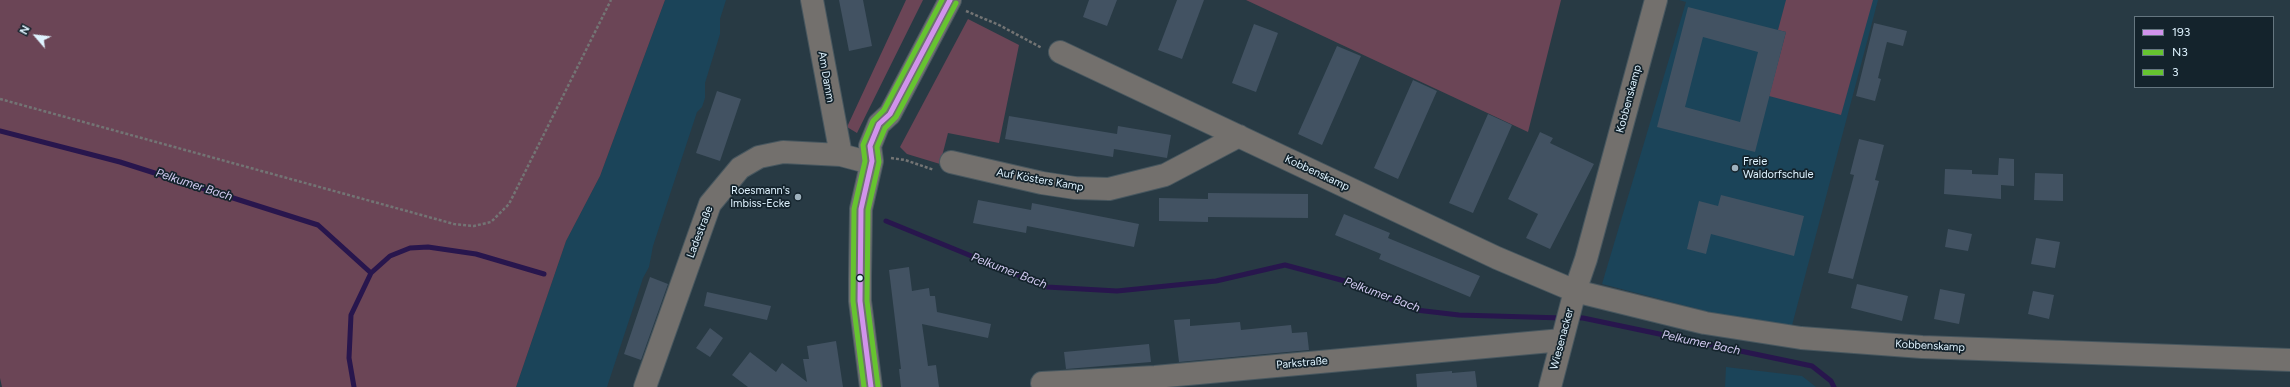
<!DOCTYPE html>
<html>
<head>
<meta charset="utf-8">
<style>
	body { margin:0 }
	#map { position:relative; width:2290px; height:387px; overflow:hidden; background:#283a44; font-family:Figtree,sans-serif }
	canvas { display:block }
	.legend { position:absolute; left:2134px; top:16px; width:140px; height:72px; box-sizing:border-box; background:#14232c; border:1px solid #657680; margin:0; padding:5px 7px; list-style:none; font-size:12px; color:#dff3ff }
	.legend li { display:flex; align-items:center; gap:8px; height:20px }
	.legend b { width:20px; border:1px solid #657680 }
	.north { position:absolute; left:16px; top:16px; width:40px; height:40px; -webkit-text-stroke:3px #14232c; paint-order:stroke; rotate:298deg; font-size:11px; font-weight:700; line-height:16px; text-align:center; color:#dff3ff }
	.north::after { content:''; display:block; margin:auto; width:14px; height:18px; background:#dff3ff; clip-path:polygon(50% 0,100% 100%,50% 72%,0 100%) }
</style>
</head>
<body>
<div id="map">
<canvas width="2290" height="387"></canvas>
<ul class="legend">
<li><b style="height:5px;background:#d193ec"></b>193</li>
<li><b style="height:5px;background:#66c430"></b>N3</li>
<li><b style="height:5px;background:#66c430"></b>3</li>
</ul>
<div class="north">N</div>
</div>
<script>
const context = document.querySelector('canvas').getContext('2d');
context.lineJoin = 'round';
function fill(path, color) {
  context.fillStyle = color;
  context.fill(path, 'evenodd');
}
function toPath(rows) {
  const path = new Path2D();
  for (const r of rows) {
    path.moveTo(r[0], r[1]);
    for (let i = 2; i < r.length; i += 2) path.lineTo(r[i], r[i + 1]);
  }
  return path;
}
function strokePath(path, color, width, dash) {
  context.strokeStyle = color;
  context.lineWidth = width;
  context.lineCap = dash ? 'butt' : 'round';
  context.setLineDash(dash || []);
  context.stroke(path);
}
function write(font, color, halo, rows, align = 'center') {
  context.font = font + ' Figtree,sans-serif';
  context.lineWidth = 3.5;
  context.setLineDash([]);
  context.textBaseline = 'middle';
  context.strokeStyle = halo;
  context.fillStyle = color;
  for (const [text, x, y, turn = 0] of rows) {
    context.save();
    context.translate(x, y);
    context.rotate((+turn || 0) * Math.PI / 180);
    context.textAlign = isNaN(turn) ? turn : align;
    if (halo) context.strokeText(text, 0, 0);
    context.fillText(text, 0, 0);
    context.restore();
  }
}
fill(toPath([
	[665,0,726,0,720,19,720,34,705,83,705,98,702,107,697,112,653,246,649,267,643,278,607,387,516,387,566,241,600,176],
	[1679,0,1878,0,1790,333,1602,284,1686,2],
	[1726,367,1802,376,1816,387,1725,387]
]), '#1b4459');
fill(toPath([
	[0,0,665,0,600,176,566,241,516,387,2,387,0,378],
	[906,0,923,0,857,133,847,127],
	[1246,0,1561,0,1528,132],
	[1786,0,1873,0,1841,115,1769,96,1786,32,1778,30],
	[968,19,1019,45,999,143,948,133,940,164,907,154,900,147]
]), '#6b4556');
strokePath(toPath([
	[0,131,120,162,318,225,371,273],
	[886,221,1047,287,1117,291,1216,281,1285,265,1356,284,1416,310,1459,315,1563,318],
	[1573,318,1583,318,1812,366,1831,381,1834,387],
	[354,387,349,358,351,315,371,273,390,256,410,248,428,247,476,254,544,274]
]), '#28164d', 5);
fill(toPath([
	[839,0,863,0,872,46,849,51],
	[1089,0,1117,0,1107,26,1083,17],
	[1177,0,1204,0,1182,59,1158,50],
	[1688,7,1786,32,1755,152,1657,127],
	[1703,37,1758,52,1740,122,1685,107],
	[1874,23,1907,31,1903,46,1887,42,1878,78,1881,79,1875,101,1856,96],
	[1254,24,1278,33,1256,92,1232,83],
	[1337,46,1361,56,1322,145,1298,134],
	[1413,80,1437,91,1398,179,1374,168],
	[717,91,741,99,720,161,696,153],
	[1488,114,1512,125,1473,213,1449,203],
	[1009,116,1117,134,1118,126,1171,135,1167,158,1114,149,1113,157,1005,139],
	[1540,132,1553,138,1550,143,1594,164,1550,249,1526,238,1538,214,1508,199],
	[1859,139,1884,145,1875,180,1879,181,1853,279,1828,273,1854,175,1850,174],
	[1999,158,2014,159,2014,186,2001,185,2001,199,1944,194,1945,169,1972,170,1972,174,1998,175],
	[2035,173,2063,174,2063,201,2034,200],
	[1208,193,1308,194,1308,218,1208,217,1208,222,1159,221,1159,198,1208,199],
	[1721,195,1804,216,1794,256,1711,234,1706,254,1687,249,1699,201,1718,206],
	[978,200,1031,210,1032,203,1139,224,1134,247,1027,226,1026,233,973,223],
	[1344,214,1390,233,1388,238,1480,276,1470,297,1379,259,1381,254,1335,235],
	[1948,229,1972,234,1968,251,1945,247],
	[2036,238,2060,242,2055,268,2031,264],
	[909,267,912,291,929,288,930,296,935,296,937,312,991,324,988,338,922,324,928,366,936,365,939,387,901,387,899,369,901,369,889,270],
	[650,277,668,284,641,360,624,354],
	[1857,284,1908,296,1902,321,1851,308],
	[1940,289,1965,294,1959,324,1934,319],
	[2033,291,2054,295,2049,319,2028,314],
	[707,292,771,306,767,320,704,306],
	[1190,319,1190,326,1240,322,1241,330,1291,325,1292,333,1307,332,1309,350,1179,362,1174,320],
	[710,328,723,338,710,357,696,348],
	[836,341,843,387,748,387,732,375,750,352,776,372,782,363,807,382,803,359,809,359,807,346],
	[1149,344,1151,362,1066,369,1064,352],
	[1452,371,1452,373,1475,371,1477,387,1417,387,1416,374]
]), '#425262');
const minor = toPath([
	[812,0,841,155],
	[1060,52,1497,258,1575,291,1586,259,1656,0],
	[951,162,1042,183,1075,188,1109,189,1165,175,1239,136],
	[1042,383,1155,377,1562,340],
	[645,387,710,204,740,168,759,157,783,152,841,155,871,163],
	[1550,387,1575,291,1705,323,1801,338,1922,347,2290,360]
]);
const major = toPath([
	[871,387,860,301,860,278,861,209,872,161,870,146,879,124,890,114,950,0]
]);
strokePath(minor, '#48575f', 24);
strokePath(major, '#48575f', 24);
strokePath(toPath([
	[966,11,999,25,1042,48],
	[0,99,454,224,474,226,491,222,509,204,611,0],
	[891,158,905,160,934,170]
]), '#737474', 2.5, [3, 2]);
strokePath(minor, '#73706d', 22);
strokePath(major, '#6f7070', 22);
strokePath(toPath([
	[871,387,860,301,861,209,872,161,870,146,879,124,890,114,950,0]
]), '#d193ec', 5);
strokePath(toPath([
	[878,386,867,301,868,210,879,162,877,147,885,128,896,117,956,3]
]), '#66c430', 5);
strokePath(toPath([
	[864,387,853,301,854,209,865,161,863,145,873,121,884,110,942,0]
]), '#66c430', 5);
for (const [x, y, r, color] of [
	[1735,168,4,"#9fb2be"],
	[798,197,4,"#9fb2be"],
	[860,278,3.5,"#dff3ff"]
]) {
  const dot = new Path2D();
  dot.arc(x, y, r, 0, 2 * Math.PI);
  context.fillStyle = color;
  context.fill(dot);
  strokePath(dot, '#14232c', 1.5);
}
write('11px', '#dff3ff', '#14232c', [
	["Am Damm",826,77,80],
	["Kobbenskamp",1629,99,-75],
	["Kobbenskamp",1317,173,25],
	["Auf Kösters Kamp",1040,180,10],
	["Ladestraße",700,232,-69],
	["Wiesenacker",1562,339,-75],
	["Kobbenskamp",1930,346,3],
	["Parkstraße",1302,363,-5]
]);
write('11px', '#dff3ff', '#14232c', [
	["Freie",1743,162],
	["Waldorfschule",1743,175],
	["Roesmann's",790,191,"right"],
	["Imbiss-Ecke",790,204,"right"]
], 'left');
write('italic 12px', '#d2caf1', '#14232c', [
	["Pelkumer Bach",194,185,18],
	["Pelkumer Bach",1009,271,21],
	["Pelkumer Bach",1382,295,20],
	["Pelkumer Bach",1701,343,12]
]);
</script>
</body>
</html>
